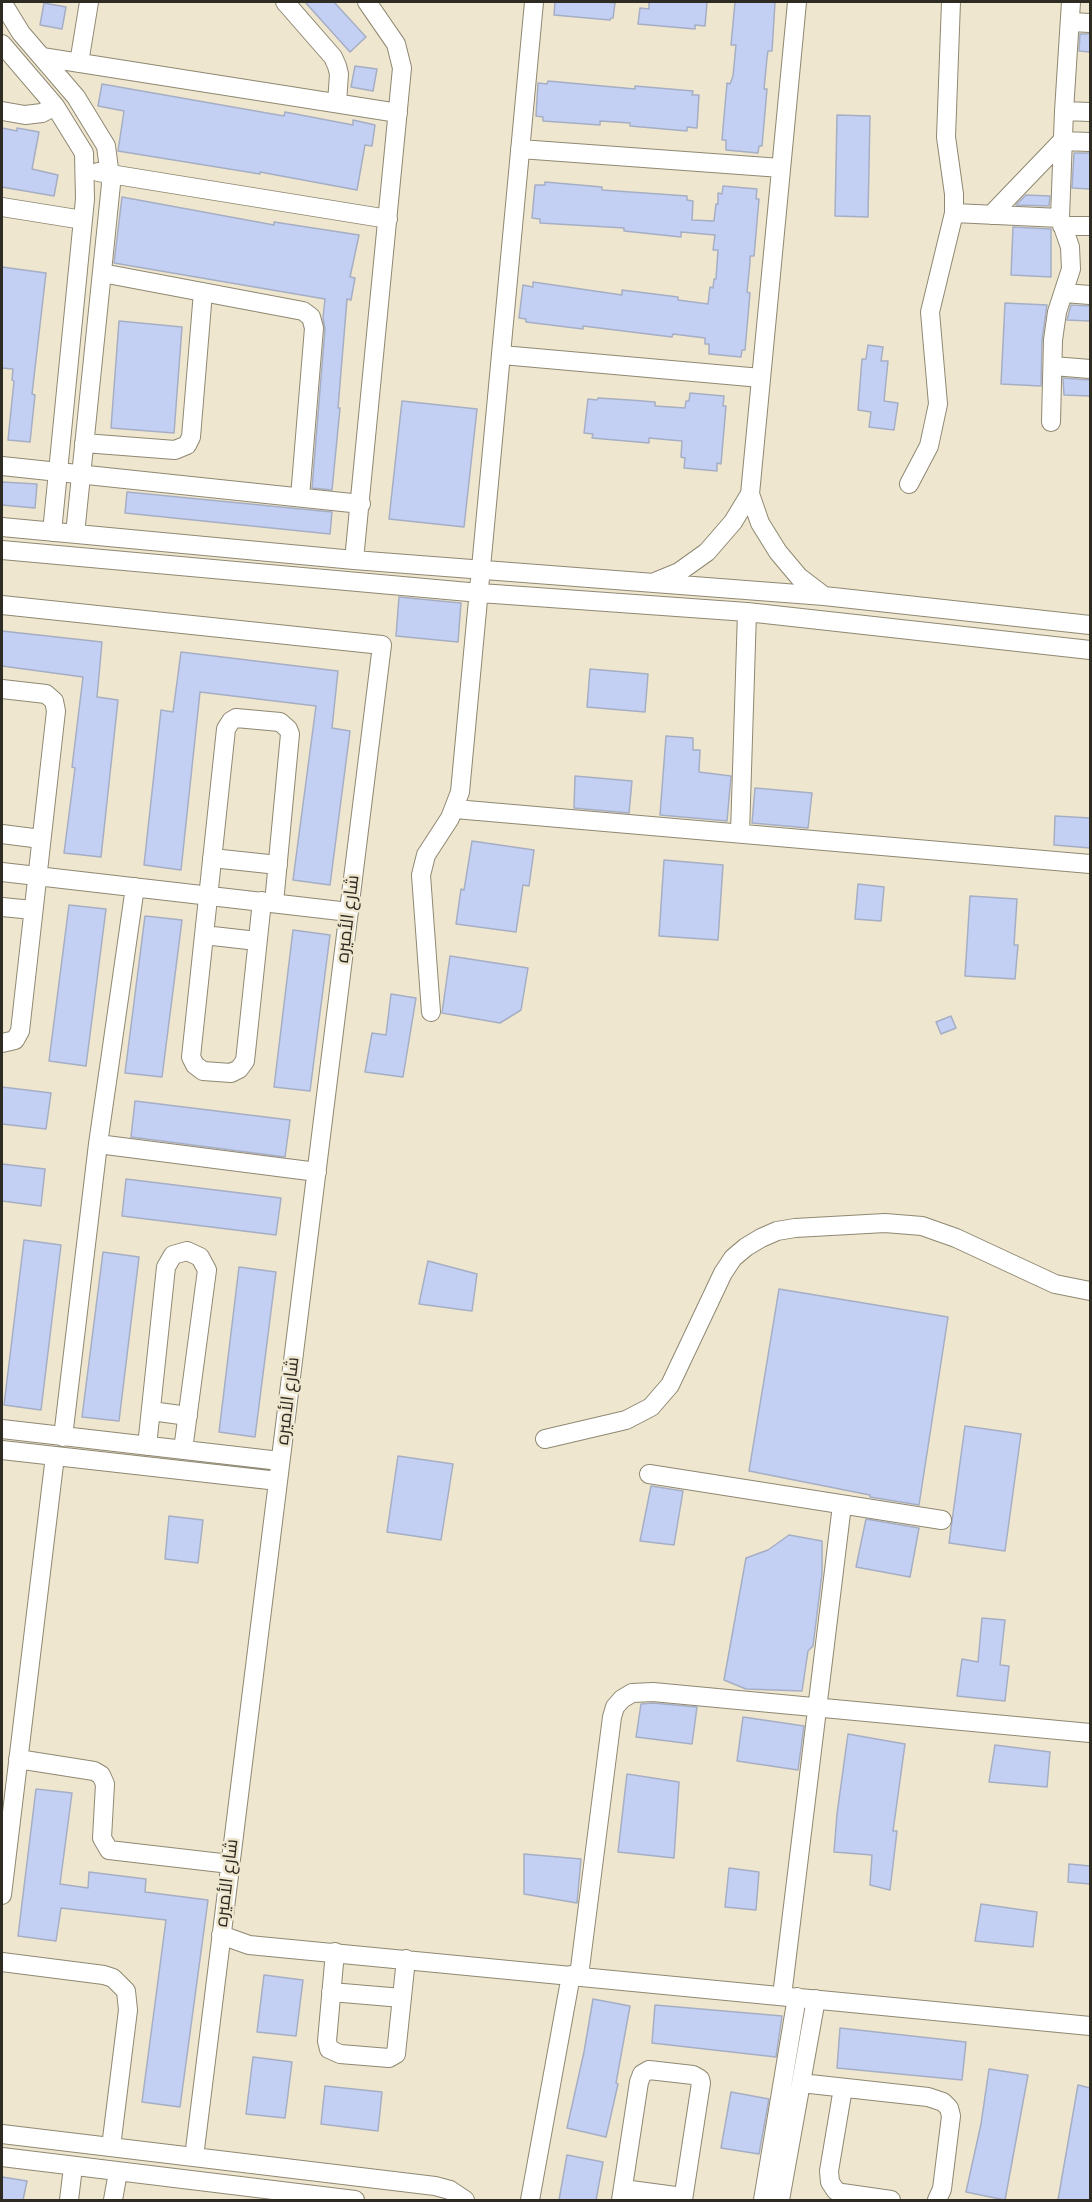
<!DOCTYPE html>
<html>
<head>
<meta charset="utf-8">
<style>
	body { margin:0 }
	#map { position:relative; width:1092px; height:2202px; overflow:hidden; background:#eee6cf; font-family:Karla,sans-serif }
	canvas { display:block }
	.frame { position:absolute; inset:0; border:3px solid #2e2b22; pointer-events:none }
</style>
</head>
<body>
<div id="map">
<canvas width="1092" height="2202"></canvas>
<div class="frame"></div>
</div>
<script>
const context = document.querySelector('canvas').getContext('2d');
context.lineJoin = 'round';
function fill(path, color) {
  context.fillStyle = color;
  context.fill(path, 'evenodd');
}
function toPath(rows) {
  const path = new Path2D();
  for (const r of rows) {
    path.moveTo(r[0], r[1]);
    for (let i = 2; i < r.length; i += 2) path.lineTo(r[i], r[i + 1]);
  }
  return path;
}
function strokePath(path, color, width, dash) {
  context.strokeStyle = color;
  context.lineWidth = width;
  context.lineCap = dash ? 'butt' : 'round';
  context.setLineDash(dash || []);
  context.stroke(path);
}
function write(font, color, halo, rows, align = 'center') {
  context.font = font + ' Karla,Cairo,sans-serif';
  context.lineWidth = 5;
  context.setLineDash([]);
  context.textBaseline = 'middle';
  context.strokeStyle = halo;
  context.fillStyle = color;
  for (const [text, x, y, turn = 0] of rows) {
    context.save();
    context.translate(x, y);
    context.rotate((+turn || 0) * Math.PI / 180);
    context.textAlign = isNaN(turn) ? turn : align;
    if (halo) context.strokeText(text, 0, 0);
    context.fillText(text, 0, 0);
    context.restore();
  }
}
const building = toPath([
	[305,2,334,2,366,37,350,52,305,2],
	[555,2,606,2,615,3,613,18,611,18,610,20,554,15,555,2],
	[649,2,707,2,705,26,695,25,695,29,638,24,640,8,649,9,649,2],
	[735,2,775,2,772,51,768,51,767,58,764,89,767,89,762,146,759,146,758,153,726,150,726,140,722,140,727,83,730,84,733,76,736,45,731,45,735,2],
	[44,3,66,7,62,29,40,25,44,3],
	[1080,34,1090,34,1090,52,1079,51,1080,34],
	[355,66,377,69,373,91,351,87,355,66],
	[548,81,635,89,635,86,693,91,692,95,699,95,697,128,687,127,687,131,630,126,630,123,600,121,600,125,543,121,543,117,536,116,538,83,547,84,548,81],
	[102,84,284,116,285,112,353,125,353,120,375,125,372,146,365,145,357,190,260,172,260,174,118,151,124,111,98,106,102,84],
	[837,115,870,116,868,217,835,216,837,115],
	[2,128,17,131,17,128,39,132,32,169,58,175,54,196,2,187,2,128],
	[1074,153,1090,153,1090,189,1072,188,1074,153],
	[545,182,602,187,602,190,687,196,687,200,693,201,692,220,714,221,716,204,718,204,718,193,722,194,723,186,757,189,756,199,759,199,754,256,750,256,750,263,747,292,750,293,745,350,742,350,741,357,709,354,709,344,705,344,705,338,673,334,672,337,583,326,583,329,526,322,526,319,519,318,523,285,533,287,533,282,622,295,622,290,678,297,678,300,708,304,710,287,713,288,714,279,716,279,718,250,713,250,715,235,681,232,681,237,624,231,624,228,540,223,540,219,532,218,535,185,545,185,545,182],
	[1026,195,1050,196,1049,206,1016,205,1026,195],
	[122,197,274,225,274,222,359,235,350,277,355,278,351,300,347,299,338,408,340,408,332,490,312,488,325,329,323,318,325,299,114,263,122,197],
	[1013,227,1051,229,1051,277,1011,275,1013,227],
	[2,267,46,273,32,394,35,395,30,442,8,440,14,381,12,380,13,369,2,368,2,267],
	[1005,303,1047,305,1042,340,1041,386,1001,384,1005,303],
	[1071,305,1090,306,1090,321,1067,320,1071,305],
	[119,321,182,327,174,433,111,428,119,321],
	[868,345,883,347,881,361,888,361,884,401,898,403,894,430,869,427,871,412,858,410,862,359,866,359,868,345],
	[1063,378,1090,380,1090,396,1064,395,1063,378],
	[690,393,724,396,723,406,726,406,721,464,717,463,717,471,684,468,685,458,681,457,682,441,649,438,649,443,592,438,593,434,584,433,588,399,597,400,598,398,630,400,655,402,655,406,685,408,686,401,689,401,690,393],
	[402,401,477,409,464,527,389,519,402,401],
	[2,482,37,484,35,508,2,505,2,482],
	[127,492,332,512,330,534,125,513,127,492],
	[399,597,461,603,458,642,396,636,399,597],
	[2,631,102,642,97,697,118,700,101,857,64,853,75,768,72,767,83,677,2,666,2,631],
	[181,652,338,671,332,728,350,731,330,885,293,880,316,706,200,692,181,870,144,865,161,710,173,712,181,652],
	[590,669,648,674,645,712,587,707,590,669],
	[666,736,693,738,693,750,700,750,699,772,731,776,727,821,660,815,666,736],
	[575,776,632,781,629,813,574,808,575,776],
	[755,788,812,793,808,828,752,823,755,788],
	[1055,816,1090,818,1090,848,1054,845,1055,816],
	[472,841,534,850,529,886,523,885,516,932,456,924,461,889,464,890,472,841],
	[664,860,723,865,718,940,659,936,664,860],
	[858,884,884,887,881,921,855,919,858,884],
	[970,896,1017,899,1014,945,1018,945,1015,979,965,976,970,896],
	[69,905,106,909,86,1066,49,1061,69,905],
	[145,916,182,920,162,1077,125,1073,145,916],
	[293,930,330,935,310,1091,274,1087,293,930],
	[450,956,528,968,521,1010,500,1023,442,1013,450,956],
	[391,994,416,998,403,1077,365,1072,372,1033,386,1035,391,994],
	[951,1016,956,1028,941,1034,936,1022,951,1016],
	[2,1087,51,1093,46,1129,2,1124,2,1087],
	[135,1101,290,1120,285,1157,131,1137,135,1101],
	[2,1164,45,1169,41,1206,2,1201,2,1164],
	[126,1179,281,1198,276,1235,122,1216,126,1179],
	[24,1240,61,1245,41,1410,4,1405,24,1240],
	[103,1252,139,1257,119,1421,82,1417,103,1252],
	[428,1261,477,1274,472,1311,419,1304,428,1261],
	[239,1267,276,1272,255,1437,219,1432,239,1267],
	[779,1289,948,1317,919,1505,870,1497,870,1495,749,1471,779,1289],
	[965,1426,1021,1434,1005,1551,949,1543,965,1426],
	[398,1456,453,1464,441,1540,387,1532,398,1456],
	[651,1486,683,1491,674,1545,640,1541,651,1486],
	[169,1516,203,1520,198,1563,165,1559,169,1516],
	[866,1519,919,1528,910,1577,856,1567,866,1519],
	[789,1535,822,1541,822,1574,813,1646,808,1651,802,1691,746,1689,724,1680,746,1558,768,1550,789,1535],
	[982,1618,1005,1620,1000,1665,1009,1666,1005,1701,957,1696,962,1659,978,1662,982,1618],
	[653,1703,697,1707,692,1744,636,1737,641,1704,653,1703],
	[743,1717,804,1726,798,1770,737,1761,743,1717],
	[848,1734,905,1744,893,1831,897,1831,890,1890,870,1885,872,1855,834,1852,837,1814,848,1734],
	[995,1745,1050,1752,1047,1787,989,1782,995,1745],
	[627,1774,679,1782,674,1858,618,1852,627,1774],
	[36,1789,72,1793,60,1884,88,1888,89,1872,146,1879,145,1892,208,1900,180,2107,142,2102,166,1920,61,1908,56,1941,18,1936,36,1789],
	[524,1854,581,1859,577,1903,524,1894,524,1854],
	[1069,1864,1090,1866,1090,1884,1068,1882,1069,1864],
	[729,1868,759,1872,756,1910,725,1907,729,1868],
	[981,1904,1037,1912,1033,1947,975,1941,981,1904],
	[264,1975,303,1980,296,2036,257,2032,264,1975],
	[593,1999,630,2006,616,2083,618,2084,606,2137,567,2128,584,2052,593,1999],
	[655,2005,782,2016,776,2057,652,2043,655,2005],
	[840,2028,966,2042,962,2080,837,2068,840,2028],
	[253,2057,292,2062,285,2118,246,2114,253,2057],
	[989,2069,1028,2075,1005,2200,966,2192,981,2124,989,2069],
	[1078,2085,1090,2088,1090,2200,1058,2200,1078,2085],
	[325,2086,382,2092,378,2131,321,2124,325,2086],
	[731,2092,769,2099,759,2154,721,2148,731,2092],
	[567,2155,603,2162,596,2200,559,2200,567,2155],
	[2,2177,27,2181,23,2200,2,2200,2,2177]
]);
fill(building, '#c3d0f4');
strokePath(building, '#a6aec4', 1.5);
const minor = toPath([
	[2,2,21,33,76,97,106,146,111,184,75,534],
	[285,2,333,57,337,66,339,74,337,103],
	[797,2,750,494,760,523,778,552,799,577,824,596],
	[1071,22,1090,23],
	[2,44,55,106,84,153,85,199,52,532],
	[42,57,398,113],
	[79,63,89,2],
	[2,111,25,115,42,113,55,106],
	[1064,111,1090,112],
	[520,149,781,168],
	[98,172,388,219],
	[2,207,83,220],
	[954,213,1060,218],
	[991,215,1062,141,1090,142],
	[1062,226,1090,226],
	[102,273,303,311,311,317,314,328,300,497],
	[1064,293,1090,295],
	[502,355,761,378],
	[1053,366,1090,369],
	[1051,422,1053,340,1057,312,1071,269,1070,247,1060,218,1064,111,1071,2],
	[84,443,175,450,187,445,191,437,203,292],
	[2,466,361,504],
	[909,484,929,446,938,404,930,312,954,213,954,194,946,137,951,2],
	[2,527,354,560,824,596,1090,625],
	[2,550,480,593,747,612,1090,650],
	[354,560,402,68,396,44,367,2],
	[657,581,679,572,707,552,733,522,750,494],
	[2,605,382,645,194,2157],
	[2,689,46,694,54,701,56,711,20,1031,15,1040,2,1043],
	[455,809,1090,864],
	[740,833,747,612],
	[2,834,41,839],
	[212,858,278,865],
	[2,872,349,912],
	[262,901,245,1061,239,1069,231,1073,203,1071,195,1065,191,1057,226,729,231,721,236,718,280,722,288,729,290,734,274,903],
	[2,907,33,910],
	[204,935,257,941],
	[431,1012,421,875,426,855,450,818,460,792,534,2],
	[98,1144,317,1172],
	[151,1411,188,1416],
	[2,1429,280,1461],
	[63,1437,98,1144,135,887],
	[545,1439,626,1420,651,1407,670,1385,723,1273,733,1258,746,1247,761,1238,777,1231,795,1228,885,1223,922,1226,956,1238,1055,1284,1090,1291],
	[147,1446,166,1267,173,1255,187,1251,200,1257,207,1270,183,1450],
	[2,1450,278,1481],
	[649,1474,942,1520],
	[18,1759,94,1771,101,1775,105,1784,102,1838,109,1850,230,1864],
	[2,1895,55,1456],
	[221,1935,249,1945,1090,2026],
	[335,1952,327,2041,329,2049,340,2054,389,2058,396,2054,406,1959],
	[2,1962,104,1975,113,1978,126,1991,128,2010,111,2147],
	[579,1976,612,1717,615,1707,622,1699,632,1693,653,1692,1090,1733],
	[331,1992,402,1998],
	[782,1996,842,1505],
	[801,2083,928,2097,943,2102,949,2108,951,2116,942,2189,937,2200],
	[843,2088,829,2171,830,2182,836,2191,842,2193,891,2200],
	[2,2134,435,2186,450,2190,465,2200],
	[2,2157,355,2200],
	[623,2189,683,2197],
	[69,2200,73,2167],
	[113,2200,118,2172],
	[530,2200,571,1975],
	[621,2200,639,2082,642,2074,649,2070,693,2075,700,2079,701,2083,683,2200],
	[763,2200,797,1997],
	[780,2200,816,1999]
]);
strokePath(minor, '#8f8872', 20);
strokePath(minor, '#fff', 18);
write('18px', '#2e2b22', '#eee6cf', [
	["شارع الأميره",348,919,-83],
	["شارع الأميره",288,1401,-83],
	["شارع الأميره",227,1883,-83]
]);
</script>
</body>
</html>
